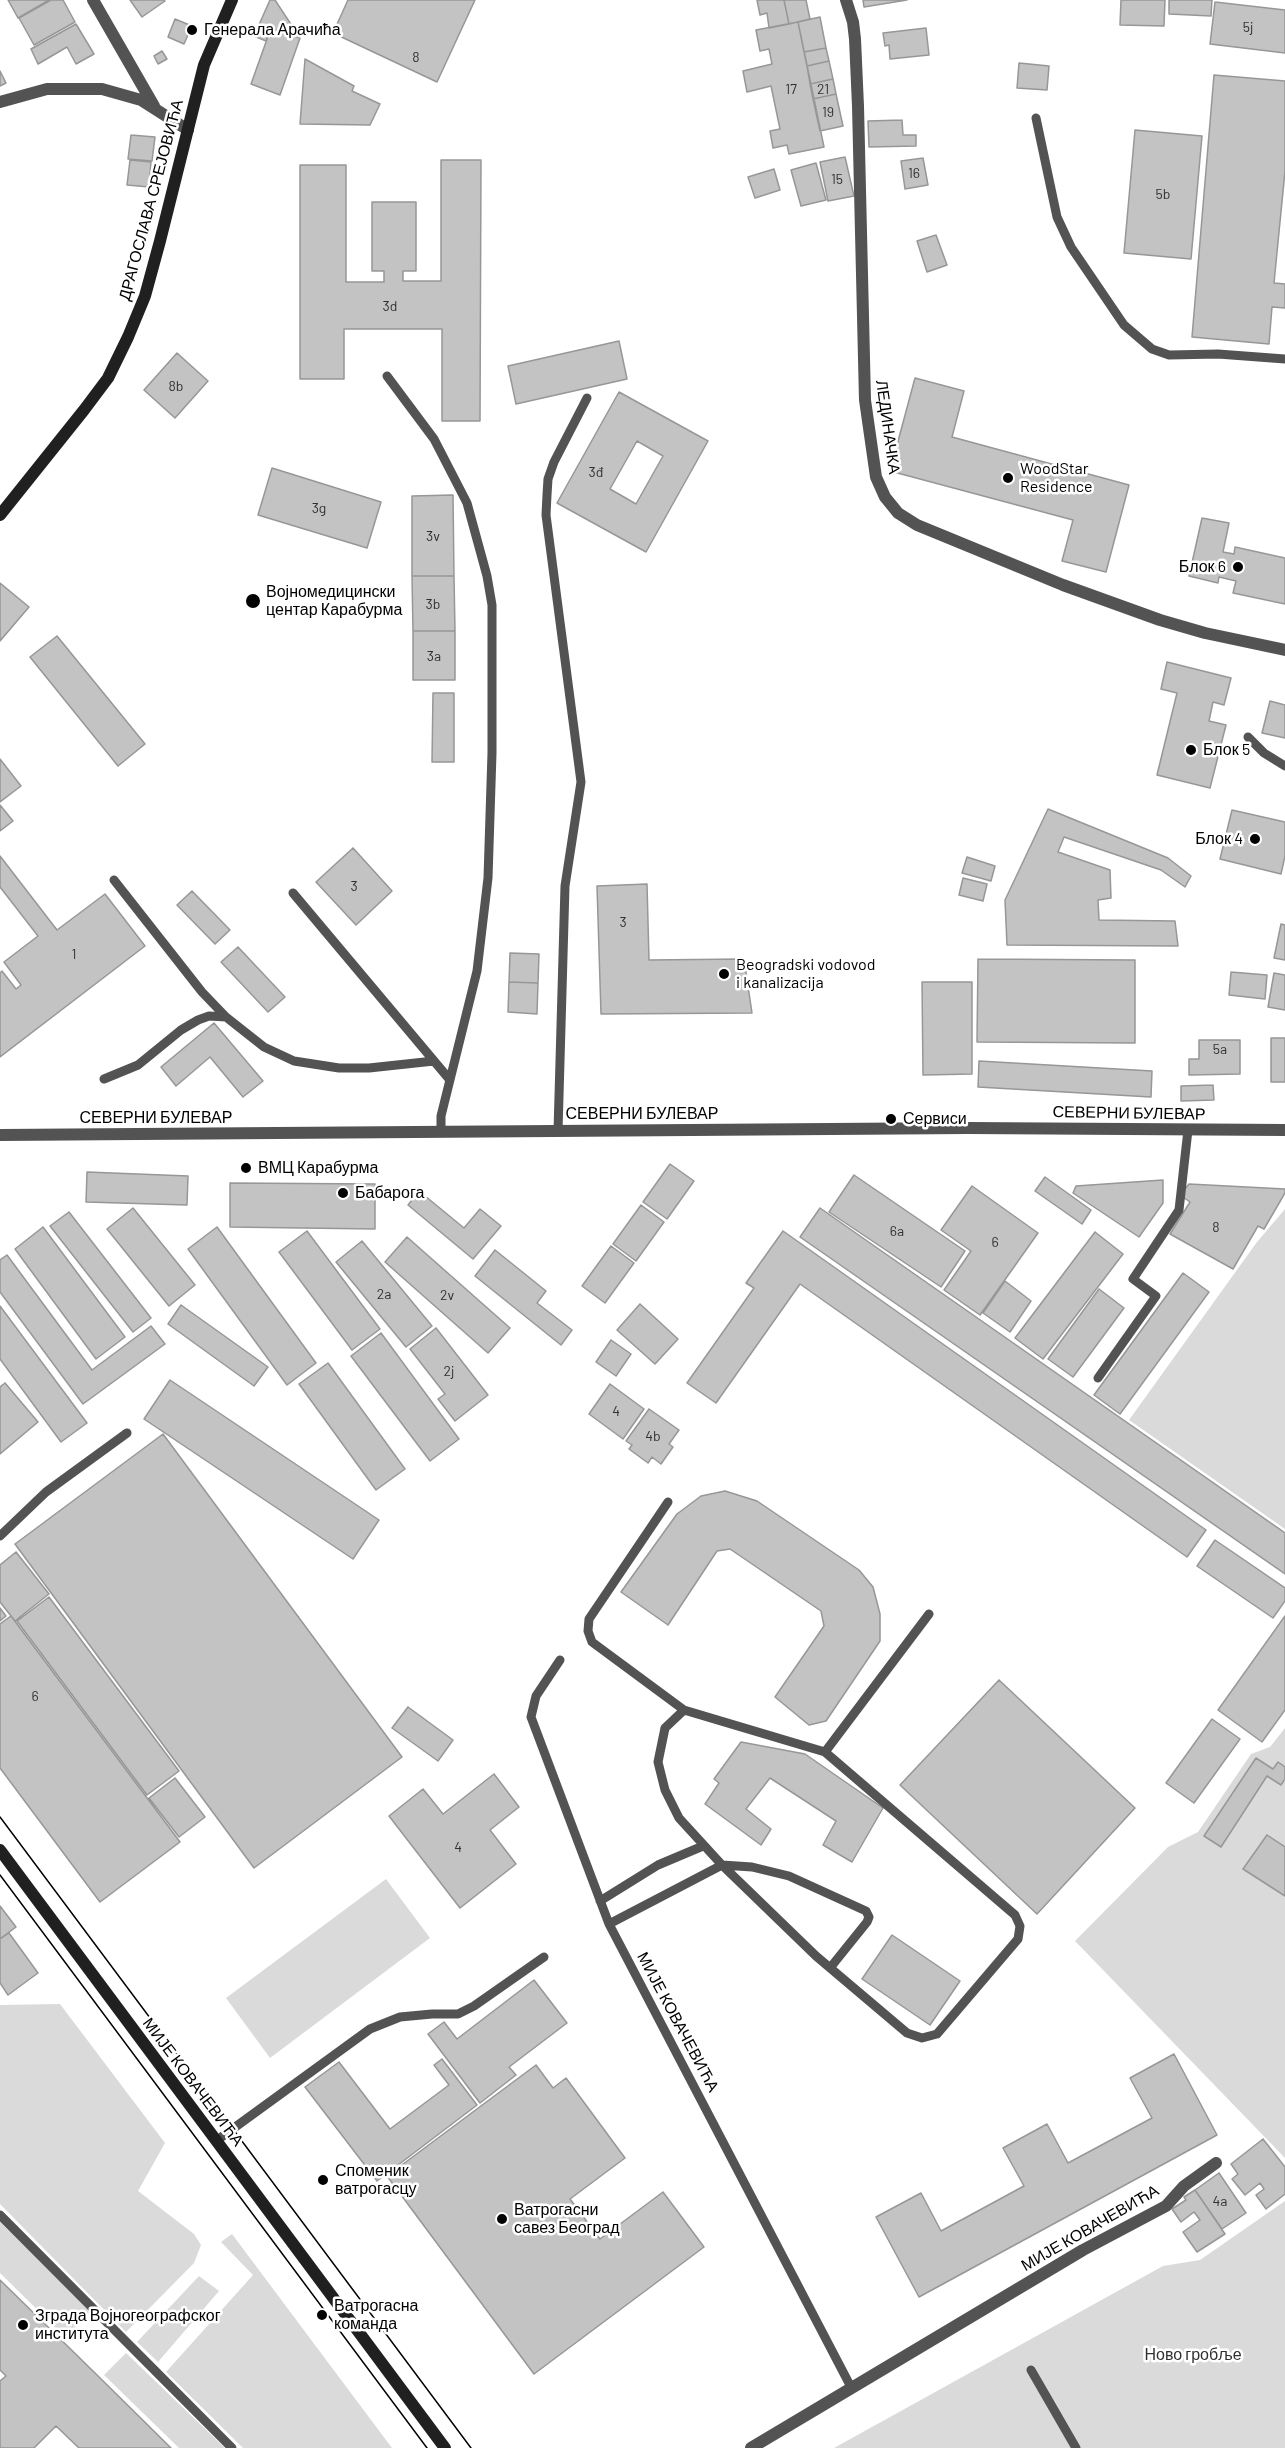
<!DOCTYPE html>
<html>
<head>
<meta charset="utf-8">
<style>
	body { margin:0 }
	canvas { display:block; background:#fff }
</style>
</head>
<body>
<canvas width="1285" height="2448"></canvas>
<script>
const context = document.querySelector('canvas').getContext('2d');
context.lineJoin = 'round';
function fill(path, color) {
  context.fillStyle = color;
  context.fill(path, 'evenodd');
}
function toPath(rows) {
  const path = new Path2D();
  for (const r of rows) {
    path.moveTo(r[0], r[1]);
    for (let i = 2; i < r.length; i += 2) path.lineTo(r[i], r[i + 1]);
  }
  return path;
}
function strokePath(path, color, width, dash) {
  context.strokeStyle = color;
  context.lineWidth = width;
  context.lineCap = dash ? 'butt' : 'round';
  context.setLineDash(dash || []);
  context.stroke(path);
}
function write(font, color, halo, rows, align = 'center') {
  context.font = font + ' Barlow,sans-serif';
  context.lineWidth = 5;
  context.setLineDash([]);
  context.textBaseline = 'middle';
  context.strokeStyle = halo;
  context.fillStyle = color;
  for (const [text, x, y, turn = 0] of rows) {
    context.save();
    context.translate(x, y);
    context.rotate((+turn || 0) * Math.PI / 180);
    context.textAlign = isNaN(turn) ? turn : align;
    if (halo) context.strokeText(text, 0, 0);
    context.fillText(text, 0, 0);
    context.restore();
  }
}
fill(toPath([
	[1285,1209,1285,1529,1129,1420,1257,1242],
	[1285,1728,1285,2158,1075,1941,1168,1847,1198,1832,1251,1754,1270,1747],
	[386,1879,430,1938,270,2058,226,1998],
	[60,2004,165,2143,138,2191,194,2234,201,2245,194,2263,126,2332,0,2204,0,2005],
	[1285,2201,1285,2448,834,2448,1163,2266,1200,2260],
	[0,2222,91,2311,65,2337,0,2273],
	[232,2234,392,2448,243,2448,166,2372,253,2275,221,2242],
	[199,2276,219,2291,158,2362,137,2342],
	[126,2353,225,2448,179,2448,104,2375]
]), '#dadada');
const building = toPath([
	[8,0,49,0,18,18,8,0],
	[51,0,63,0,75,22,34,45,19,18,51,0],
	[130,0,164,0,165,1,142,17,130,0],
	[270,0,275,0,300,38,271,28,266,41,254,36,270,0],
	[348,0,475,0,437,82,333,33,348,0],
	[757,0,784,0,789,24,769,28,767,13,760,15,757,0],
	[784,0,806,0,810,19,789,24,784,0],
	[863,0,907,0,864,7,863,0],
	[1121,0,1165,0,1164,26,1120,25,1121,0],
	[1169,0,1212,0,1211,16,1169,14,1169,0],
	[1215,2,1285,10,1285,53,1210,44,1215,2],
	[820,17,826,48,804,52,798,22,820,17],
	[175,19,192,26,184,44,168,37,175,19],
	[798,22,824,147,789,154,787,145,773,148,770,131,780,129,771,86,747,92,743,71,772,64,769,49,760,51,756,30,798,22],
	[76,24,94,54,76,64,67,47,38,64,31,49,76,24],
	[271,28,300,38,280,95,251,84,271,28],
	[926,28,929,55,890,59,889,45,885,46,883,33,926,28],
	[826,48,829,61,807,66,804,52,826,48],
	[162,51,167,59,158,64,154,56,162,51],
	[305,59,354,86,352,91,380,104,370,125,300,124,305,59],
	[829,61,833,79,810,84,807,66,829,61],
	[1019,63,1049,66,1047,90,1017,88,1019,63],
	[0,71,6,83,0,86,0,71],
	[1214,75,1285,81,1285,171,1274,283,1285,284,1285,308,1272,307,1269,344,1192,337,1214,75],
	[833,79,836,94,813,99,810,84,833,79],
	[836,94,843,126,820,131,813,99,836,94],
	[902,120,903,135,916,135,916,146,869,147,868,121,902,120],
	[1135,130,1202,136,1191,259,1124,253,1135,130],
	[131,135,155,137,152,161,128,159,131,135],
	[845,157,854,196,828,201,820,162,845,157],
	[923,158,928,185,905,189,901,161,923,158],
	[130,160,151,162,149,187,127,185,130,160],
	[441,160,481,160,480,421,442,421,442,329,344,329,344,379,300,379,300,165,346,165,346,282,384,282,384,271,372,271,372,202,416,202,416,271,403,271,403,281,441,281,441,160],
	[816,163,826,200,801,206,791,170,816,163],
	[774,169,780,190,755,198,748,177,774,169],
	[936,235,947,265,927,272,917,241,936,235],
	[619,341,627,379,516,404,508,366,619,341],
	[177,353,208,381,175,418,144,390,177,353],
	[915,378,964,391,952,437,1129,485,1106,572,1062,561,1073,520,890,471,915,378],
	[619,392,708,441,646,552,557,503,619,392],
	[637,441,663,456,636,504,610,489,637,441],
	[272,468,381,502,367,548,258,515,272,468],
	[453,495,454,576,412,576,412,496,453,495],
	[1202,518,1229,523,1223,552,1234,554,1235,547,1285,558,1285,604,1233,593,1236,581,1219,577,1218,583,1189,576,1202,518],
	[412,576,454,576,455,631,413,631,412,576],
	[0,583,29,607,0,641,0,583],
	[413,631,455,631,455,680,413,680,413,631],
	[57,636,145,744,118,766,30,657,57,636],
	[1167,662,1231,678,1224,705,1213,702,1209,721,1226,725,1210,788,1157,775,1177,693,1161,689,1167,662],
	[433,693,454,693,454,762,432,762,433,693],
	[1270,701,1285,705,1285,738,1262,733,1270,701],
	[0,759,21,786,0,802,0,759],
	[0,805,13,821,0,831,0,805],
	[1048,809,1168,858,1191,876,1185,887,1161,870,1064,837,1058,852,1110,870,1111,898,1098,900,1099,920,1175,921,1178,946,1007,945,1005,900,1048,809],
	[1232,810,1285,822,1285,856,1281,874,1220,859,1232,810],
	[353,848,392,891,356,925,316,882,353,848],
	[0,856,57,930,105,894,145,946,0,1057,0,973,2,971,16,989,21,985,4,962,38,936,0,887,0,856],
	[967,857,995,866,991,881,962,873,967,857],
	[963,878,987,884,983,901,959,895,963,878],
	[647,884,649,960,744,959,752,1013,601,1014,597,886,647,884],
	[192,891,230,930,215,944,177,905,192,891],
	[1281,924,1285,925,1285,960,1274,958,1281,924],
	[238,947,285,997,268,1012,221,962,238,947],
	[510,953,539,954,538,983,509,982,510,953],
	[978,959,1135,960,1135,1043,977,1042,978,959],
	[1231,972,1267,975,1265,999,1229,995,1231,972],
	[1274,973,1285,975,1285,1010,1268,1007,1274,973],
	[509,982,538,983,537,1014,508,1012,509,982],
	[922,982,972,982,972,1074,923,1075,922,982],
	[214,1023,263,1081,243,1097,210,1057,176,1086,161,1067,214,1023],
	[1271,1038,1285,1038,1285,1082,1271,1082,1271,1038],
	[1199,1040,1240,1040,1240,1074,1189,1075,1189,1059,1199,1059,1199,1040],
	[979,1061,1152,1071,1151,1097,978,1087,979,1061],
	[1213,1085,1214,1100,1181,1101,1181,1086,1213,1085],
	[670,1164,694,1181,667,1219,643,1202,670,1164],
	[87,1172,188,1176,187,1205,86,1202,87,1172],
	[854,1175,965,1251,941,1287,829,1212,854,1175],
	[1045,1177,1091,1210,1082,1224,1035,1191,1045,1177],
	[1163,1180,1163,1203,1139,1237,1073,1193,1076,1186,1163,1180],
	[230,1183,375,1184,375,1229,230,1227,230,1183],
	[1189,1184,1285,1189,1285,1193,1264,1229,1258,1226,1233,1269,1170,1234,1190,1202,1180,1195,1189,1184],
	[972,1186,1038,1233,980,1315,944,1290,971,1251,941,1230,972,1186],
	[419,1191,464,1228,480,1209,501,1226,473,1259,408,1205,419,1191],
	[641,1205,664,1222,636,1261,613,1244,641,1205],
	[133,1208,195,1285,169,1306,107,1229,133,1208],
	[820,1208,1285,1533,1285,1574,800,1237,820,1208],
	[69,1212,151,1318,133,1332,50,1226,69,1212],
	[43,1227,125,1337,96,1359,15,1249,43,1227],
	[217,1227,316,1363,287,1385,188,1249,217,1227],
	[307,1231,380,1329,352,1350,279,1252,307,1231],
	[783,1231,1206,1530,1187,1557,800,1284,716,1403,687,1383,754,1288,746,1283,783,1231],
	[1095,1232,1123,1254,1043,1359,1015,1338,1095,1232],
	[407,1237,510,1328,488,1353,385,1262,407,1237],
	[362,1241,432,1326,406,1347,336,1262,362,1241],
	[611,1246,634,1263,605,1303,582,1286,611,1246],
	[495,1250,546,1291,537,1303,572,1330,561,1345,475,1276,495,1250],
	[7,1255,92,1370,151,1326,165,1344,83,1404,0,1292,0,1260,7,1255],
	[1183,1273,1209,1292,1120,1414,1094,1395,1183,1273],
	[1005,1281,1031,1301,1010,1332,983,1313,1005,1281],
	[1099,1289,1124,1308,1073,1377,1048,1359,1099,1289],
	[640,1304,678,1339,655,1364,617,1330,640,1304],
	[181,1305,268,1367,254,1386,168,1324,181,1305],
	[0,1306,87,1423,61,1442,0,1359,0,1306],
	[436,1328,488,1395,455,1421,438,1399,445,1394,410,1349,436,1328],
	[381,1333,459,1439,430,1461,351,1356,381,1333],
	[611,1340,631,1354,616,1376,596,1362,611,1340],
	[328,1363,405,1469,376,1490,299,1384,328,1363],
	[170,1380,379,1520,353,1559,144,1419,170,1380],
	[5,1383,38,1422,0,1454,0,1387,5,1383],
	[610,1384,644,1409,623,1439,589,1414,610,1384],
	[649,1409,679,1430,669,1444,673,1447,661,1464,652,1457,648,1463,629,1449,632,1445,626,1441,649,1409],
	[163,1434,402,1757,254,1868,15,1544,163,1434],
	[725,1491,757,1501,859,1570,873,1587,880,1614,880,1641,826,1721,809,1725,775,1697,824,1626,821,1611,730,1549,717,1551,668,1625,621,1592,677,1514,701,1496,725,1491],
	[1215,1540,1285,1588,1285,1601,1273,1618,1197,1566,1215,1540],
	[16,1552,49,1594,15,1621,0,1602,0,1565,16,1552],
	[49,1597,179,1771,147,1795,17,1621,49,1597],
	[0,1608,6,1616,0,1621,0,1608],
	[11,1616,180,1842,100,1902,0,1768,0,1624,11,1616],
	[1285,1616,1285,1710,1262,1742,1218,1710,1285,1616],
	[999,1680,1135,1808,1037,1914,900,1785,999,1680],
	[408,1707,453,1740,438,1761,392,1728,408,1707],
	[1212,1719,1240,1739,1194,1803,1166,1783,1212,1719],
	[741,1742,805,1754,883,1808,852,1862,823,1845,836,1821,770,1778,746,1809,771,1829,761,1845,705,1804,719,1783,714,1779,741,1742],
	[1256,1758,1273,1769,1278,1762,1285,1767,1285,1779,1281,1785,1267,1776,1221,1847,1204,1836,1256,1758],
	[494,1774,519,1807,490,1830,516,1864,460,1908,389,1816,423,1789,443,1814,494,1774],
	[175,1778,205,1817,179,1837,149,1798,175,1778],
	[1267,1835,1285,1847,1285,1896,1243,1869,1267,1835],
	[0,1906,16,1927,0,1939,0,1906],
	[9,1933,38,1973,8,1995,0,1983,0,1939,9,1933],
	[892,1935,960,1981,930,2025,862,1979,892,1935],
	[534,1980,567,2023,509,2067,516,2075,480,2103,428,2034,444,2022,457,2039,534,1980],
	[1174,2054,1217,2135,919,2297,876,2217,921,2193,941,2231,1024,2186,1003,2148,1047,2124,1068,2163,1152,2118,1130,2078,1174,2054],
	[442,2059,477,2105,377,2181,305,2087,339,2062,390,2129,449,2085,434,2065,442,2059],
	[536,2065,553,2088,566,2078,625,2158,570,2199,600,2239,663,2192,704,2247,534,2374,387,2176,536,2065],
	[1263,2139,1285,2167,1285,2194,1266,2209,1256,2195,1264,2189,1260,2183,1245,2195,1232,2179,1238,2174,1231,2164,1263,2139],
	[1219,2173,1246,2213,1222,2229,1195,2190,1219,2173],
	[1195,2190,1225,2234,1197,2252,1183,2232,1200,2220,1194,2212,1181,2222,1172,2209,1186,2200,1184,2197,1195,2190],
	[0,2280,94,2372,171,2448,79,2448,56,2426,34,2448,0,2448,0,2381,6,2376,0,2370,0,2280]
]);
fill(building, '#c3c3c3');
strokePath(building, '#979797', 1.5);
strokePath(toPath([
	[1036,118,1057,217,1071,247,1124,325,1152,349,1169,355,1218,354,1285,359],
	[387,376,434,439,467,503,487,576,492,605,492,753,488,878,477,971,441,1116,441,1132],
	[1248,737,1264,753,1285,766],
	[114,880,202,992,226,1017,264,1047,294,1061,339,1068,369,1068,434,1061],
	[293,893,450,1080],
	[104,1079,138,1065,181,1030,198,1020,209,1016,226,1017],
	[558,1131,565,886,581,782,546,515,547,495,548,479,554,462,587,398],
	[1098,1378,1156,1296,1133,1279,1179,1210,1188,1130],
	[668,1502,589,1619,588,1631,592,1642,684,1710,825,1752,1015,1915,1020,1926,1018,1939,937,2034,922,2038,907,2033,816,1956,722,1865,679,1818,665,1790,658,1762,665,1728,684,1710],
	[0,1536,46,1492,127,1433],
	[560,1660,536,1696,531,1717,609,1924,852,2389],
	[825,1752,929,1614],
	[600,1901,658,1865,703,1846],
	[609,1924,722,1865,752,1867,789,1876,866,1911,869,1917,867,1922,830,1968],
	[216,2141,370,2029,400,2017,432,2014,458,2014,474,2006,544,1957],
	[0,2215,232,2448],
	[1031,2370,1076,2448]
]), '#535353', 9);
strokePath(toPath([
	[93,0,154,106],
	[846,0,853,22,855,39,858,106,865,400,876,477,885,497,898,513,917,525,1063,585,1160,620,1205,633,1285,650],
	[0,102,47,89,102,89,141,100,188,130],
	[751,2448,1083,2250,1166,2206,1184,2186,1216,2163]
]), '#535353', 12);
strokePath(toPath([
	[0,1135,968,1128,1285,1130]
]), '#535353', 12);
strokePath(toPath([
	[0,515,84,410,108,378,128,337,145,296,160,241,204,65,232,0],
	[0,1850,445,2448]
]), '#202020', 12);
strokePath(toPath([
	[0,1817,471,2448],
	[0,1875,427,2448]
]), '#000', 1.5);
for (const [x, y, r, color] of [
	[192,30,6,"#000"],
	[1008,478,6,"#000"],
	[1238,567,6,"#000"],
	[253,601,8,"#000"],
	[1191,750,6,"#000"],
	[1255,839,6,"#000"],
	[724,974,6,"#000"],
	[891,1119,6,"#000"],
	[246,1168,6,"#000"],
	[343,1193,6,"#000"],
	[323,2180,6,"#000"],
	[502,2219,6,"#000"],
	[322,2315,6,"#000"],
	[23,2325,6,"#000"]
]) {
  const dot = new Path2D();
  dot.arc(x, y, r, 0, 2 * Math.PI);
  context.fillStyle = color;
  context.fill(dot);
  strokePath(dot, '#fff', 2);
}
write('14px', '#313131', null, [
	["5j",1248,27],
	["8",416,57],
	["17",791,89],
	["21",823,89],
	["19",828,112],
	["16",914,173],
	["15",837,179],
	["5b",1163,194],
	["3d",390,306],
	["8b",176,386],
	["3đ",596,472],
	["3g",319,508],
	["3v",433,536],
	["3b",433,604],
	["3a",434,656],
	["3",354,886],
	["3",623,922],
	["1",74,954],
	["5a",1220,1049],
	["8",1216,1227],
	["6a",897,1231],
	["6",995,1242],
	["2a",384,1294],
	["2v",447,1295],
	["2j",449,1371],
	["4",616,1411],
	["4b",653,1436],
	["6",35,1696],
	["4",458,1847],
	["4a",1220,2201]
]);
write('16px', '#000', '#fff', [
	["Генерала Арачића",204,30],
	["WoodStar",1020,469],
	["Residence",1020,487],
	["Блок 6",1226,567,"right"],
	["Војномедицински",266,592],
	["центар Карабурма",266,610],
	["Блок 5",1203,750],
	["Блок 4",1243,839,"right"],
	["Beogradski vodovod",736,965],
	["i kanalizacija",736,983],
	["Сервиси",903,1119],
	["ВМЦ Карабурма",258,1168],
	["Бабарога",355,1193],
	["Споменик",335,2171],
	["ватрогасцу",335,2189],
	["Ватрогасни",514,2210],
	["савез Београд",514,2228],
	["Ватрогасна",334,2306],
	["команда",334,2324],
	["Зграда Војногеографског",35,2316],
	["института",35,2334]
], 'left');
write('16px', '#000', '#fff', [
	["ДРАГОСЛАВА СРЕЈОВИЋА",151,200,-75],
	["ЛЕДИНАЧКА",888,427,82],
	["СЕВЕРНИ БУЛЕВАР",1129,1113,1],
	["СЕВЕРНИ БУЛЕВАР",642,1114],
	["СЕВЕРНИ БУЛЕВАР",156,1118],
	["МИЈЕ КОВАЧЕВИЋА",678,2022,62],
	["МИЈЕ КОВАЧЕВИЋА",193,2082,53],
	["МИЈЕ КОВАЧЕВИЋА",1090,2228,-30]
]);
write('16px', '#313131', '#fff', [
	["Ново гробље",1193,2355]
]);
</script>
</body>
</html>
